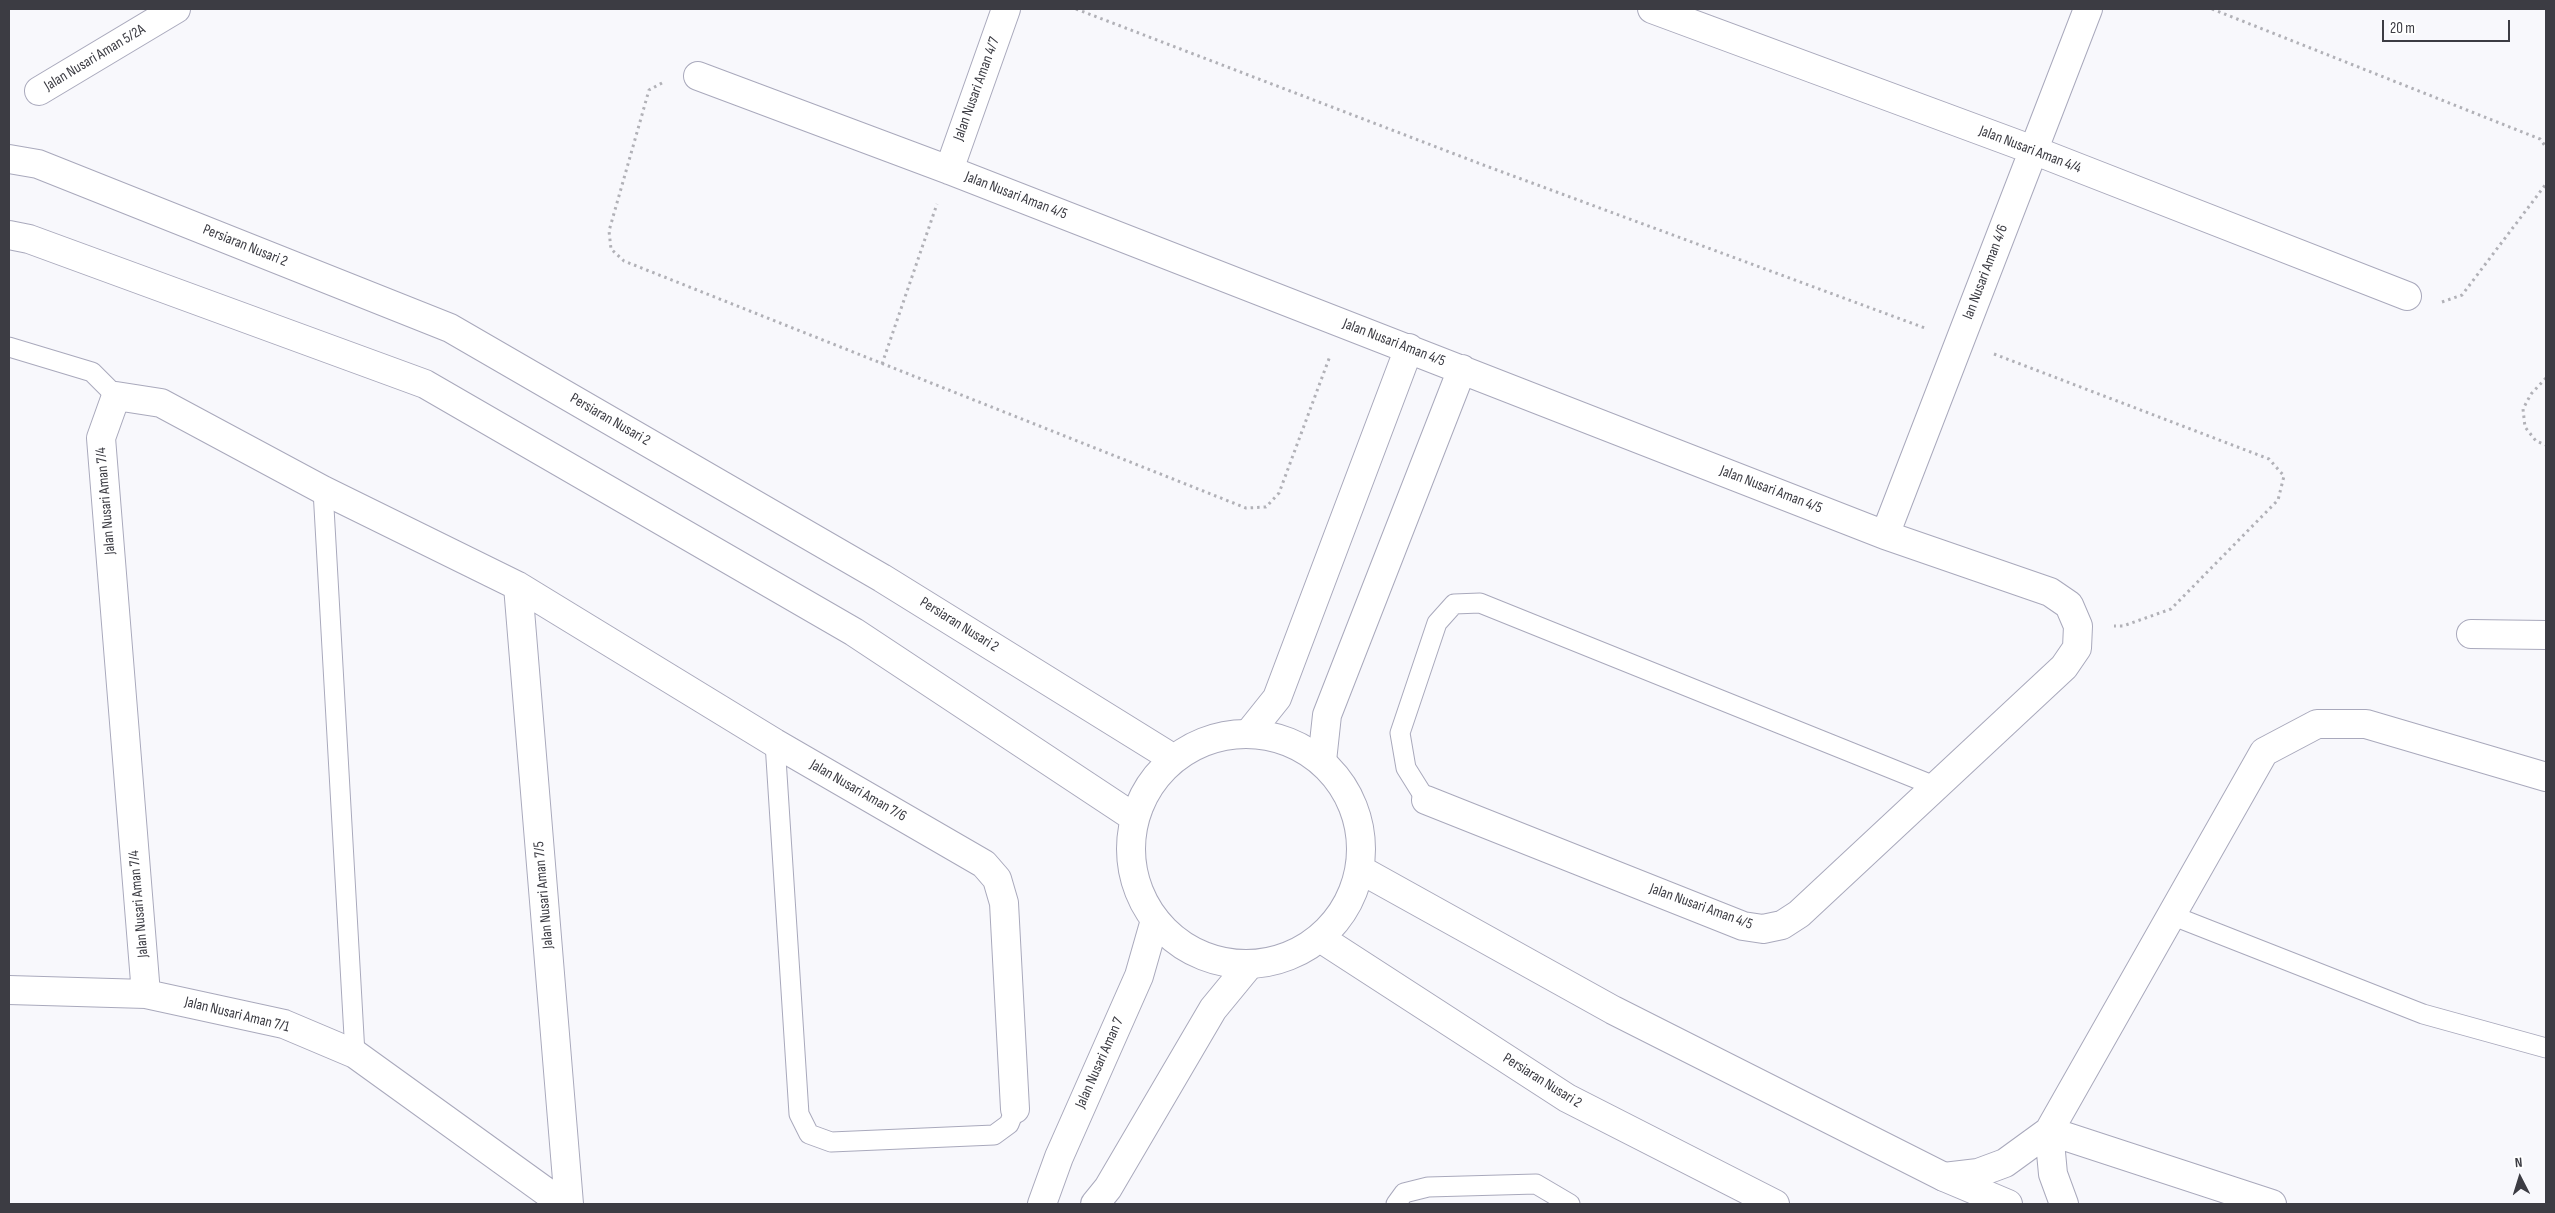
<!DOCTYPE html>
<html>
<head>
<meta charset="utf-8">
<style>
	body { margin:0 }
	#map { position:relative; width:2555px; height:1213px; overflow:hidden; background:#f8f8fc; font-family:"Sofia Sans Condensed",sans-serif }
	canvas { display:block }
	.frame { position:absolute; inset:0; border:10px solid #3c3c43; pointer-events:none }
	.north { position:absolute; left:2495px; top:1153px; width:50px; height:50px; -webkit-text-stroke:4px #fff; paint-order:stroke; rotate:355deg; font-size:14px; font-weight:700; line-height:20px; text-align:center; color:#3c3c43 }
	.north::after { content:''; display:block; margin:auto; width:18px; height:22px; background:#3c3c43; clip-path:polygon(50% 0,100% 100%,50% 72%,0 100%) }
	.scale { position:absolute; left:2382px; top:20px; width:128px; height:22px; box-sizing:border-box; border:2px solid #3c3c43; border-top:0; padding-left:6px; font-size:15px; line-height:18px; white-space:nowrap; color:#3c3c43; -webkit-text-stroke:4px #fff; paint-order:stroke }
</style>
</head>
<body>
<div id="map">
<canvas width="2555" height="1213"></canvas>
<div class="frame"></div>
<div class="north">N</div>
<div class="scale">20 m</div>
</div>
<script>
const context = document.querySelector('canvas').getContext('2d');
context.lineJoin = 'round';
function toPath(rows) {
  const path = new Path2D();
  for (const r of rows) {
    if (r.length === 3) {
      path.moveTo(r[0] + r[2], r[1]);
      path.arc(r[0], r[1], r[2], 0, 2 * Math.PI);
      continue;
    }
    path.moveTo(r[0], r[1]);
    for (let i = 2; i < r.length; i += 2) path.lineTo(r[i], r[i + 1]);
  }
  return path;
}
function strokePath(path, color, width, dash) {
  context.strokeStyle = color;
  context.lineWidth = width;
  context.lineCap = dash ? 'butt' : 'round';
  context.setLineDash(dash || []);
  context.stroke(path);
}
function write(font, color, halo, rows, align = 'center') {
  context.font = font + ' "Sofia Sans Condensed",sans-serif';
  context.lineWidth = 4;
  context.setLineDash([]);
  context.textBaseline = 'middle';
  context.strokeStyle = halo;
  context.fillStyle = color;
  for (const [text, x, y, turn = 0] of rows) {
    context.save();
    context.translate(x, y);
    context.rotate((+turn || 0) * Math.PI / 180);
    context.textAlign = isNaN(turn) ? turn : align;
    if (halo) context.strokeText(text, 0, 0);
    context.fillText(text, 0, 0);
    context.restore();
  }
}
const lane = toPath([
	[9,347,92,372,116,396],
	[323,490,355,1054],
	[775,743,799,1114,809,1134,831,1142,994,1135,1009,1124,1015,1109],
	[1426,800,1406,768,1400,733,1437,623,1454,604,1480,603,1937,787],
	[2171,915,2423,1014,2546,1048],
	[1396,1204,1404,1193,1428,1187,1536,1184,1570,1204]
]);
const street = toPath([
	[1652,9,2033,150,2407,296],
	[698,76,949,170,1885,535,2050,592,2069,605,2078,626,2077,648,2064,667,1799,914,1782,925,1763,929,1743,926,1426,800],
	[39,91,176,9],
	[949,170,1006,9],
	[1885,535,2088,9],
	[518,586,569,1204],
	[2471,634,2546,635],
	[1249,733,1277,698,1409,348],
	[1322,761,1327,715,1462,369],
	[9,990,146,994,284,1024,355,1054,563,1204],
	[146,994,101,438,116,396,161,403,323,490,518,586,775,743,984,864,997,879,1004,903,1015,1109],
	[2049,1131,2272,1204],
	[2049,1131,2053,1174,2064,1204],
	[1944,1177,1978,1173,2005,1163,2049,1131,2264,752,2317,724,2366,724,2546,777],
	[1042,1204,1059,1157,1139,976,1155,920],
	[1095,1204,1108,1188,1213,1009,1250,964]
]);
const secondary = toPath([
	[9,159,38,164,450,328,882,578,1174,759],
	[9,235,29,239,425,384,854,632,1135,818],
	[1246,849,115],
	[1361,870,1613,1010,1944,1177,2008,1204],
	[1320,938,1567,1098,1775,1204]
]);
strokePath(lane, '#a9a9bc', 21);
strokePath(street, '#a9a9bc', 30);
strokePath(secondary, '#a9a9bc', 30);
strokePath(toPath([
	[1076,9,1486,166,1925,328],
	[2212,9,2540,139,2546,147],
	[662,83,649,90,609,231,611,249,624,261,1246,508,1266,507,1279,493,1330,356],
	[2442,302,2462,295,2546,184],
	[1994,354,2269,459,2284,476,2278,500,2171,609,2123,626,2114,626],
	[882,364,937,204],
	[2546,378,2531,394,2523,409,2525,427,2536,441,2546,445]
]), '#b1b1b7', 3, [2.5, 4]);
strokePath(lane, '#fff', 19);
strokePath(street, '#fff', 28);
strokePath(secondary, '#fff', 28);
write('15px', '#3c3c43', '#fff', [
	["Jalan Nusari Aman 5/2A",95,58,-31],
	["Jalan Nusari Aman 4/7",977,89,-70],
	["Jalan Nusari Aman 4/4",2030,150,21],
	["Jalan Nusari Aman 4/5",1016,196,21],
	["Persiaran Nusari 2",245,246,22],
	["lan Nusari Aman 4/6",1986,272,-69],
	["Jalan Nusari Aman 4/5",1394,343,21],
	["Persiaran Nusari 2",610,420,30],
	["Jalan Nusari Aman 4/5",1771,490,21],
	["Jalan Nusari Aman 7/4",106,501,-95],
	["Persiaran Nusari 2",959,625,32],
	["Jalan Nusari Aman 7/6",858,791,30],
	["Jalan Nusari Aman 7/5",544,895,-95],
	["Jalan Nusari Aman 7/4",139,904,-95],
	["Jalan Nusari Aman 4/5",1701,907,20],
	["Jalan Nusari Aman 7/1",237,1015,14],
	["Jalan Nusari Aman 7",1100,1063,-66],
	["Persiaran Nusari 2",1542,1081,32]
]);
</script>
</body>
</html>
